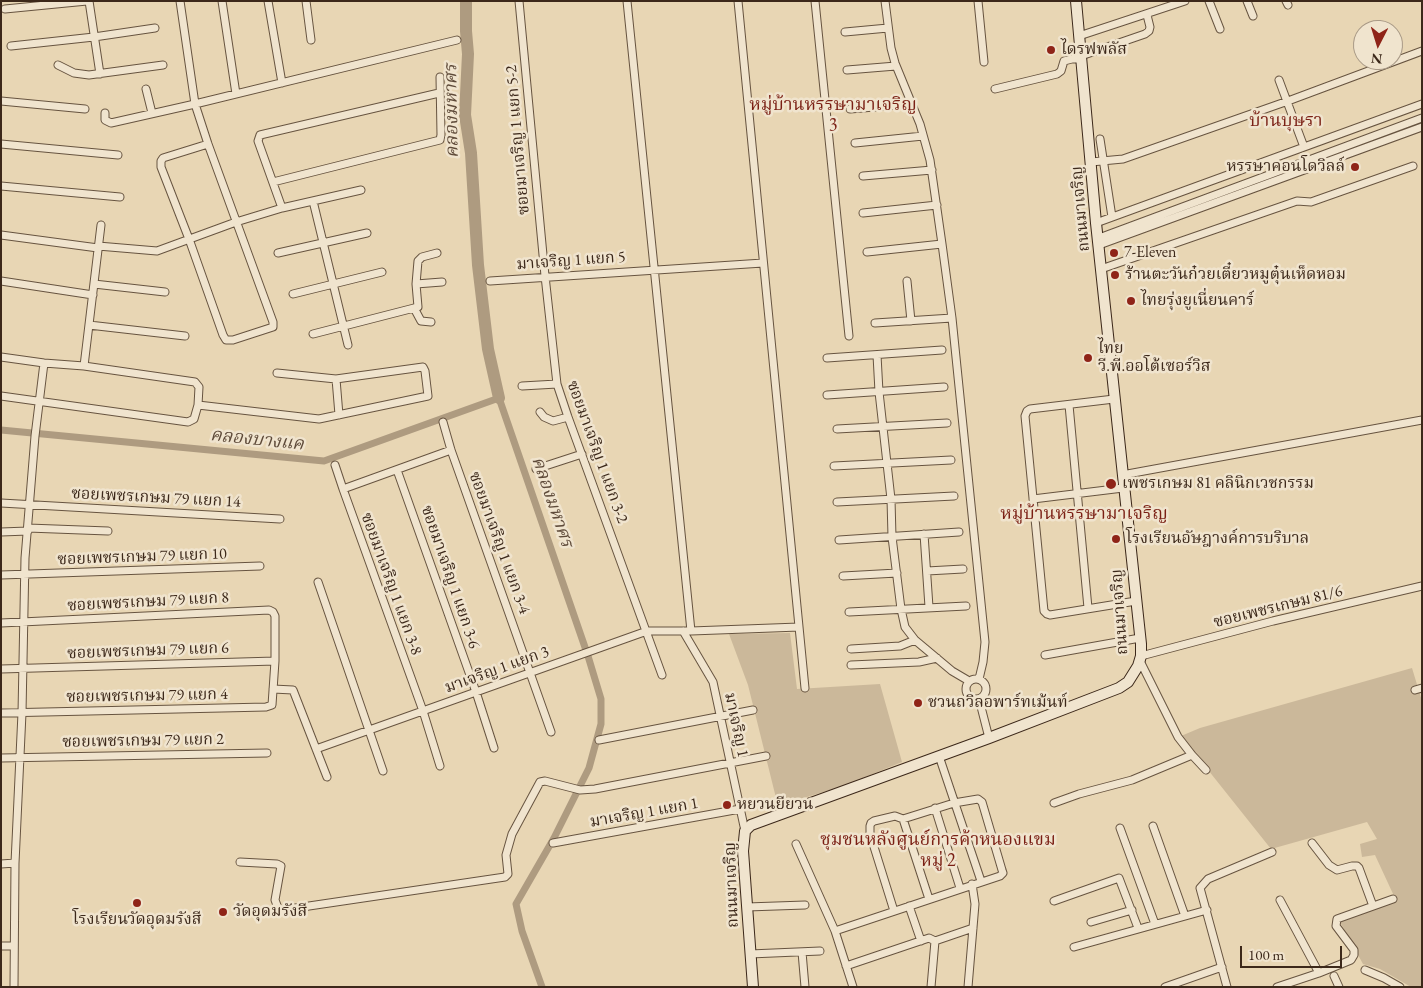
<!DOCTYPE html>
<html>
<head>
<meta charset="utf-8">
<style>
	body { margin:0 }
	#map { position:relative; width:1423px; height:988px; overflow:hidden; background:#e8d6b4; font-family:"EB Garamond",serif }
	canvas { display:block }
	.frame { position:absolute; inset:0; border:2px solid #3c281a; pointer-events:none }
	.north { position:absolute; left:1353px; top:20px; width:50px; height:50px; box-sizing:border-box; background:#f0e4ce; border:1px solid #a89986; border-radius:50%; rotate:185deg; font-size:14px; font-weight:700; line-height:20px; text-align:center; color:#3c281a }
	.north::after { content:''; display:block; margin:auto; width:18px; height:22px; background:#8f2418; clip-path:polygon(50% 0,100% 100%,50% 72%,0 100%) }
	.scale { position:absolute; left:1240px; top:946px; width:102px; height:22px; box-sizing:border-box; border:2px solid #3c281a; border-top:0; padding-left:6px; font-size:15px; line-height:18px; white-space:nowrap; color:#3c281a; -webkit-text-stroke:4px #f0e4ce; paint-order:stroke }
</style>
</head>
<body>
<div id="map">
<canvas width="1423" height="988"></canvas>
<div class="frame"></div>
<div class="north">N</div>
<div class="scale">100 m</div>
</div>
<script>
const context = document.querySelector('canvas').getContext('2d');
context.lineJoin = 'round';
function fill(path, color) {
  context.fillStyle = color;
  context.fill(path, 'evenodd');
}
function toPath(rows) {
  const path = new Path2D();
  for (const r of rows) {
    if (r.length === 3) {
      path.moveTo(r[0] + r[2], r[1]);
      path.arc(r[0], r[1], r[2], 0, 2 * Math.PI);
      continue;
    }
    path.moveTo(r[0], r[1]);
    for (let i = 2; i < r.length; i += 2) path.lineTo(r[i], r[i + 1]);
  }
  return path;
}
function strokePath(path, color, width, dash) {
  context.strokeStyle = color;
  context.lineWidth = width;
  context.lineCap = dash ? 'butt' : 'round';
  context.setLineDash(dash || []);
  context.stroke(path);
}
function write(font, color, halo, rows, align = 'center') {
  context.font = font + ' "EB Garamond","Noto Serif Thai",serif';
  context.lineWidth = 5;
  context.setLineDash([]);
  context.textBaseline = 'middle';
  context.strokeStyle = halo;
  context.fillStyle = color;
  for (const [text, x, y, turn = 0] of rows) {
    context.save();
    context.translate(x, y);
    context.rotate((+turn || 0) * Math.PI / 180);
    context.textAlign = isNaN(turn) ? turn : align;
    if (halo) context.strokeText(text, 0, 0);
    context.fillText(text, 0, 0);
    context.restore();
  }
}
fill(toPath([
	[790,633,797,689,880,684,902,762,846,785,778,806,748,685,729,634],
	[1412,668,1422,701,1422,987,1411,987,1380,969,1363,964,1340,922,1394,896,1375,855,1362,857,1360,844,1377,839,1367,822,1271,849,1181,736,1200,728]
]), '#cbb89a');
strokePath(toPath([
	[1,430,324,461,499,398,588,656,601,699,601,724,589,768,554,838,516,904,522,931,542,987]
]), '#ae9b80', 7);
strokePath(toPath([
	[466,1,466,31,468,54,465,115,471,153,478,265,488,349,499,398]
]), '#ae9b80', 12);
const minor = toPath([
	[89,1,100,74],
	[180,1,195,104,208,144,273,322,273,327,233,340,226,340,223,335,189,239,161,167,161,161,163,158,208,144],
	[222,1,236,94],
	[268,1,282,83],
	[306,1,311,40],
	[519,1,545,276,557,384,568,417,662,675],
	[627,1,691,631],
	[738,1,805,688],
	[815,1,849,336],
	[885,1,891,48,895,63,920,124,930,160,942,244,952,318,985,642,983,662,979,679],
	[978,1,984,62],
	[1209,1,1220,29],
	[1247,1,1253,16],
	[1286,1,1288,5],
	[5,9,87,1],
	[845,32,888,28],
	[1079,36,1185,1],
	[11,46,94,37,155,28],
	[1081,56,1145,34,1149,31,1150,27,1147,15],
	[58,65,74,73,89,75,163,65],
	[847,70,896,66],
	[1279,80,1304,147],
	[146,89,152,113],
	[995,89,1057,74,1061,71,1064,61,1072,59,1082,59],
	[1,101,85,109],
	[850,109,911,104],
	[105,113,105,120,111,123,195,104,457,40],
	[1100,139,1112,217],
	[855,143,923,136],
	[1,144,118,155],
	[1091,162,1123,159,1288,101,1422,51],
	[863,176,932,170],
	[273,182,440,140,441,135,440,77],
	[1,186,120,197],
	[313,201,348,345],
	[282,208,258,141,260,135,439,93],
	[863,213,937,205],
	[1096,223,1422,104],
	[1,235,98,248],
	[1099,238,1422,118],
	[1099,245,1422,127],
	[98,246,157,251,236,222,282,208,361,190],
	[867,252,942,244],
	[278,253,367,233],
	[1101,269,1297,201,1311,202,1413,166],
	[1,281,93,295],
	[490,281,763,263],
	[907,281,911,321],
	[94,284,165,292],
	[416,284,442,282],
	[293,294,382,272],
	[414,308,421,321,431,322],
	[875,323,952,318],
	[89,325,185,336],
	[313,334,418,307,416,284,418,261,422,257,437,253],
	[877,355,879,392,891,499,892,537,901,609,905,627,915,640,952,671,969,681],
	[1,357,44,363,84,366,195,382,199,387,198,405,194,419,188,422,1,396],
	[827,358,942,350],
	[84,366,101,225],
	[336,379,339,415],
	[522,386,557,384],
	[827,395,944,387],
	[1114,399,1030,409,1027,411,1025,416,1044,611,1047,614,1050,615,1136,601],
	[198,405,319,419,428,396,425,371,423,367,336,379,277,373],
	[1069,405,1088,608],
	[540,412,544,417,553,421,568,417],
	[443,422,451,450,551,732],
	[837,429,947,423],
	[335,465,343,489,423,711,440,766],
	[834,466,951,460],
	[536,469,582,454],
	[397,470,476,692,494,748],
	[1122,475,1422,420],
	[343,489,451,450],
	[1033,499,1123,488],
	[837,502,954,496],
	[1,503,280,519],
	[28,528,108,531],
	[1,532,28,531],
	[924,534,929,607],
	[839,540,959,532],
	[927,571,963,569],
	[1,575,260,566],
	[843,576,897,573],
	[318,582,383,771],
	[849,612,966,606],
	[1,623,269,610,273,612,275,616,275,661,272,705,266,707,1,713],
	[683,631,713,682,745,831],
	[851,649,900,646,915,640],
	[1045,655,1140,638],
	[1141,656,1273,621,1422,586],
	[851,665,919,662,937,658],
	[1,669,275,661],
	[976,689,10],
	[273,689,293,690,327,777],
	[1415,690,1422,688],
	[979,699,989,738],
	[599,740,753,710],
	[316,749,647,631,691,631,799,627],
	[1192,755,1206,770],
	[939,756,981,881],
	[1,758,267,753],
	[1054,803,1079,794,1132,780,1192,755,1178,737,1140,661],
	[935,808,960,888],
	[903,819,929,899],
	[1153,826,1185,916],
	[1120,828,1155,924],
	[553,843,740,809],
	[1312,843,1329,865,1337,870,1352,866,1357,866,1359,868,1373,906],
	[796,844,835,931,853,987],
	[240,862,277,864,281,866,275,900,278,908,282,910,505,877,508,874,506,855,512,834,540,782,545,781,580,790,595,789,766,756],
	[1,864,15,863],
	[1280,900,1319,973],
	[1054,901,1119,878,1138,928],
	[909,906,921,941],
	[747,907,805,905],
	[1091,922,1132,910],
	[835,931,1000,876,1003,873,1002,870,982,802,978,799,954,803,903,819,895,816,874,821,871,823,870,826,870,834,894,911],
	[1,946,14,946],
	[1074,947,1207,910],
	[802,952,805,987],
	[750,954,820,951],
	[846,966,929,938,935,941,973,928],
	[1365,970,1384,978,1400,987],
	[1334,976,1339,987],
	[14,987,15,863,22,713,25,558,35,436,44,363],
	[931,987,935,941],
	[968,987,975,904,972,884],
	[1165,987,1222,967],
	[1227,987,1200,888,1208,879,1272,852],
	[1277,987,1319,973,1351,960,1354,955,1354,950,1336,926,1337,919,1393,899]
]);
const secondary = toPath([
	[753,987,743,851,745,831,751,825,989,738,1119,688,1128,682,1138,666,1141,656,1141,644,1096,223,1076,1]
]);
strokePath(minor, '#675440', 9);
strokePath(secondary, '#3c281a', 12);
strokePath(minor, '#f0e4ce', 7);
strokePath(secondary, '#f0e4ce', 10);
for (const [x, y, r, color] of [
	[1051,50,5,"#8f2418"],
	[1355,167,5,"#8f2418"],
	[1114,253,5,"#8f2418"],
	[1115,275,5,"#8f2418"],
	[1131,301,5,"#8f2418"],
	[1088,358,5,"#8f2418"],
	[1111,484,6,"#8f2418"],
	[1116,539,5,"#8f2418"],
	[918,703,5,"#8f2418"],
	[727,805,5,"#8f2418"],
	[137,903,5,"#8f2418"],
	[223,912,5,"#8f2418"]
]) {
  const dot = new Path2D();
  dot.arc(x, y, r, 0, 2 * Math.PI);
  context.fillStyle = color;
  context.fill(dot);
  strokePath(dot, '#f0e4ce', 2);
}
write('16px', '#3c281a', '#f0e4ce', [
	["ไดรฟพลัส",1061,50],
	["หรรษาคอนโดวิลล์",1345,167,"right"],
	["7-Eleven",1124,253],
	["ร้านตะวันก๋วยเตี๋ยวหมูตุ๋นเห็ดหอม",1125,275],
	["ไทยรุ่งยูเนี่ยนคาร์",1141,301],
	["ไทย",1098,349],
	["วี.พี.ออโต้เซอร์วิส",1098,367],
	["เพชรเกษม 81 คลินิกเวชกรรม",1122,484],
	["โรงเรียนอัษฎางค์การบริบาล",1126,539],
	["ชวนถวิลอพาร์ทเม้นท์",928,703],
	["หยวนยียวน",737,805],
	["วัดอุดมรังสี",233,912],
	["โรงเรียนวัดอุดมรังสี",137,920,"center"]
], 'left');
write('16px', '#3c281a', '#f0e4ce', [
	["ซอยมาเจริญ 1 แยก 5-2",518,140,-95],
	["ถนนมาเจริญ",1081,209,-95],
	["มาเจริญ 1 แยก 5",571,261,-4],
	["ซอยมาเจริญ 1 แยก 3-2",597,452,70],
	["ซอยเพชรเกษม 79 แยก 14",156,498,3],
	["ซอยมาเจริญ 1 แยก 3-4",499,543,70],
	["ซอยเพชรเกษม 79 แยก 10",142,557,-2],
	["ซอยมาเจริญ 1 แยก 3-6",450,577,71],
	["ซอยมาเจริญ 1 แยก 3-8",391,584,70],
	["ซอยเพชรเกษม 79 แยก 8",148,602,-3],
	["ซอยเพชรเกษม 81/6",1278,607,-14],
	["ถนนมาเจริญ",1120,612,-94],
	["ซอยเพชรเกษม 79 แยก 6",148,651,-2],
	["มาเจริญ 1 แยก 3",497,670,-20],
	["ซอยเพชรเกษม 79 แยก 4",147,696,-1],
	["มาเจริญ 1",736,725,78],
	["ซอยเพชรเกษม 79 แยก 2",143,741,-1],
	["มาเจริญ 1 แยก 1",644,813,-10],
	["ถนนมาเจริญ",732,885,-92]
]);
write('18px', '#7a1f14', '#f0e4ce', [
	["หมู่บ้านหรรษามาเจริญ",833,105],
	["3",833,126],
	["บ้านบุษรา",1286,121],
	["หมู่บ้านหรรษามาเจริญ",1084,514],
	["ชุมชนหลังศูนย์การค้าหนองแขม",938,840],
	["หมู่ 2",938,861]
]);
write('italic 18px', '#5e4a39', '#f0e4ce', [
	["คลองมหาศร",452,111,-91],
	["คลองบางแค",257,440,6],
	["คลองมหาศร",552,502,71]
]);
</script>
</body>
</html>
